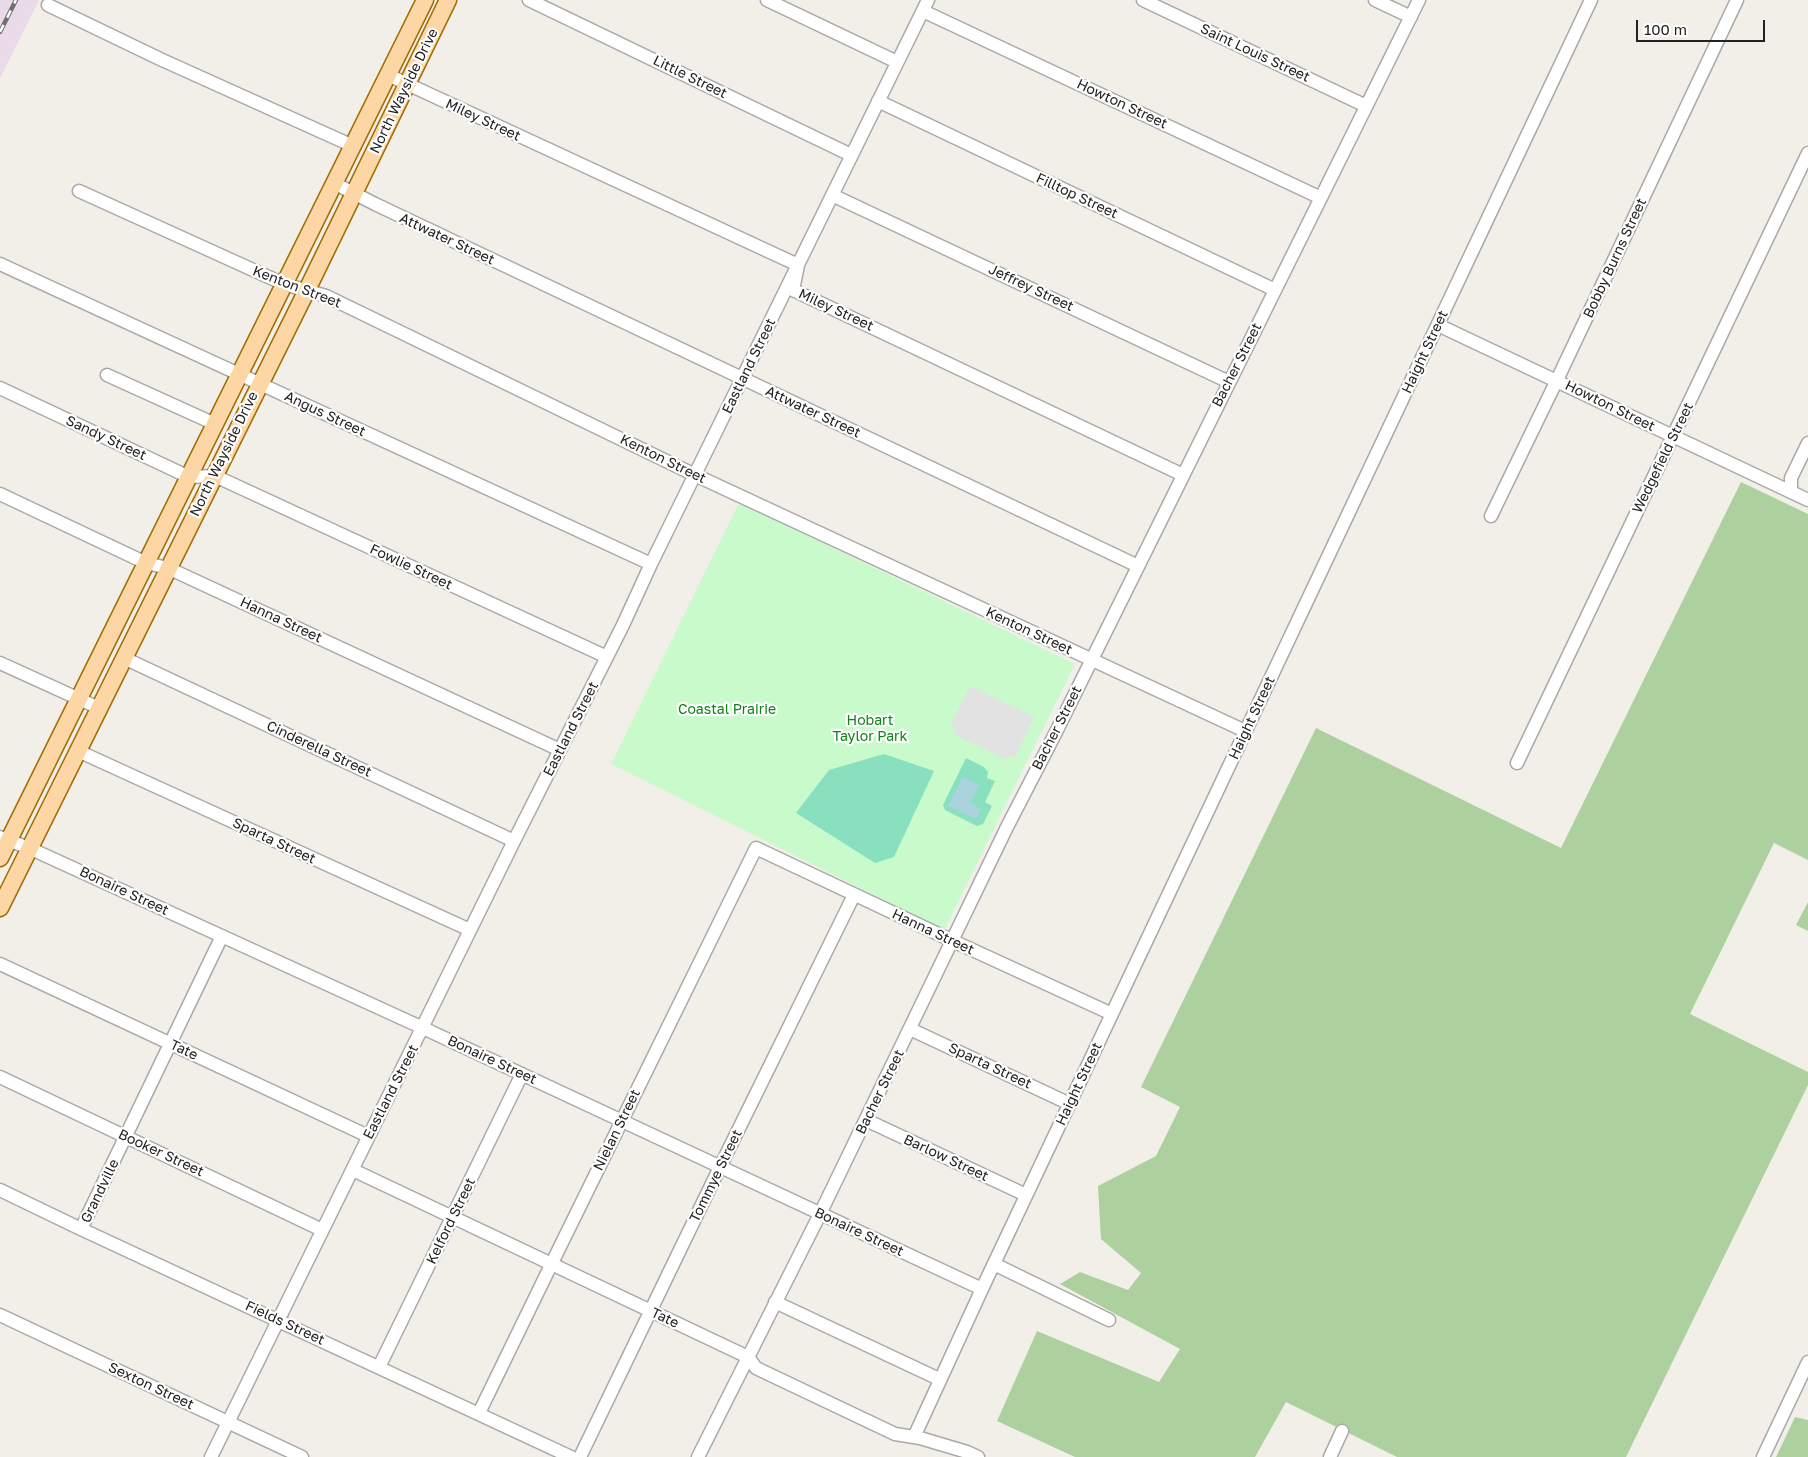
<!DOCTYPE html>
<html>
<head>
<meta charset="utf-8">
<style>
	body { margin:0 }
	#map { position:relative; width:1808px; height:1457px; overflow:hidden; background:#f2efe9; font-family:"Golos Text",sans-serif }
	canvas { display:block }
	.scale { position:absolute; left:1636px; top:20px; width:129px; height:22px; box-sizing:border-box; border:2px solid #222; border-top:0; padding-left:6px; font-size:15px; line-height:18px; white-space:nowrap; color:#222; -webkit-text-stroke:4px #fff; paint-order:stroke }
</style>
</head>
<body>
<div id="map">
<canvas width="1808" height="1457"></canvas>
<div class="scale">100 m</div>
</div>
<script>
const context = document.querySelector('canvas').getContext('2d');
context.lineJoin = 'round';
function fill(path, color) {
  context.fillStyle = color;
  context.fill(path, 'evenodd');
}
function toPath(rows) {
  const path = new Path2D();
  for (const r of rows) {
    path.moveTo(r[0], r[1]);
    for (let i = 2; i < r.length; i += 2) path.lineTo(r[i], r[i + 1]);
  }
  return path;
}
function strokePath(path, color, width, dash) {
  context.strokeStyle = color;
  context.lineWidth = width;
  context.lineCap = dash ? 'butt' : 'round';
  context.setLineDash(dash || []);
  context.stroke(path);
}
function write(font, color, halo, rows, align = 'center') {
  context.font = font + ' "Golos Text",sans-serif';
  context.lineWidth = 4.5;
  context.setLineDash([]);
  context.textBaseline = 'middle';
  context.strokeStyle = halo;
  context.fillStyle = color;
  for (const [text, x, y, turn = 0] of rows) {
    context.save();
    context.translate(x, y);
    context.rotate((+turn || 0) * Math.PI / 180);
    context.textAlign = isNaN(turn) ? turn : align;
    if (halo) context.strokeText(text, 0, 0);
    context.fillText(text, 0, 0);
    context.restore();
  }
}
fill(toPath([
	[0,0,39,0,0,78]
]), '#ebdbe8');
fill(toPath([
	[1741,482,1808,514,1808,860,1774,843,1690,1014,1808,1072,1808,1085,1626,1457,1397,1457,1286,1402,1255,1457,1075,1457,997,1421,1037,1331,1159,1382,1180,1349,1060,1284,1080,1272,1128,1290,1141,1273,1101,1239,1098,1186,1156,1156,1180,1107,1141,1087,1316,728,1561,848],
	[1808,902,1808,931,1796,925],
	[1795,1417,1808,1420,1808,1457,1776,1457]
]), '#add19e');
fill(toPath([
	[739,503,1075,664,944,930,611,764]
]), '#c8facc');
fill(toPath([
	[884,754,934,771,894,857,875,863,796,813,829,770],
	[966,758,984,767,988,772,987,778,995,781,985,802,992,806,983,824,977,826,945,810,943,805]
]), '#88e0be');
fill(toPath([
	[970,686,1034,717,1015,758,1008,755,1007,759,954,735,957,729,950,726]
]), '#e2e2e2');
fill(toPath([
	[963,777,979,785,970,803,981,809,976,819,948,806]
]), '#aad3df');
const minor = toPath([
	[529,0,851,155],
	[767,0,897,62],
	[1143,0,1366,106],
	[1375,0,1411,17],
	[48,5,160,59,353,146],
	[923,11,1321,198],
	[388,75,798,265,793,290,1183,475],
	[878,101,1275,290],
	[334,183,375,204,1138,566],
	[79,191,284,284,326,296,695,475,1245,731],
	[832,195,1229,382],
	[0,264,651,564],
	[1438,325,1808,500],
	[107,375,215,424],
	[0,388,189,477,215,476,607,657],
	[1791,492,1791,478,1808,443],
	[0,494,146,563,168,568,560,750],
	[1491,516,1557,380,1737,0],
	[124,658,514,841],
	[0,663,99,708],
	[78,751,470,930],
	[1517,763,1808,153],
	[0,837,29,848,423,1028,982,1289],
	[0,964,368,1136],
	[910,1029,1070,1104],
	[0,1077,322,1230],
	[866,1120,1026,1195],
	[353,1170,748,1357,756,1368,895,1434,920,1438,967,1452,978,1457],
	[0,1190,81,1229,571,1457],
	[81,1229,222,936],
	[994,1264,1109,1320],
	[775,1302,939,1379],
	[0,1315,302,1457],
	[379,1367,522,1074],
	[479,1413,551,1265,756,848,953,941,1112,1014],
	[914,1437,982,1289,1591,0],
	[211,1457,514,841,623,625,651,564,928,0],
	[580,1457,720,1167,854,895],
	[698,1457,820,1214,1007,827,1054,736,1419,0],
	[1330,1457,1342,1431],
	[1763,1457,1808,1362]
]);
const major = toPath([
	[0,858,425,0],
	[0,908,307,290,448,0]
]);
strokePath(minor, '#a9a9a9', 15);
strokePath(major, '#a06b00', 19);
strokePath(minor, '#fff', 12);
strokePath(major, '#fcd6a4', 16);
const rail = toPath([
	[0,32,16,0]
]);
strokePath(rail, '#707070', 4.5);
strokePath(rail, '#fff', 2.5, [8]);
write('14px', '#222', '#fff', [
	["Saint Louis Street",1255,53,25],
	["Little Street",690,77,26],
	["North Wayside Drive",404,91,-64],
	["Howton Street",1122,104,25],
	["Miley Street",483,120,25],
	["Filltop Street",1077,196,25],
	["Attwater Street",447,239,25],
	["Bobby Burns Street",1615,258,-65],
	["Kenton Street",297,287,21],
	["Jeffrey Street",1031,288,25],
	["Miley Street",836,310,25],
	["Haight Street",1425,352,-65],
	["Bacher Street",1237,365,-63],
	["Eastland Street",749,366,-64],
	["Howton Street",1610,406,26],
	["Attwater Street",813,412,25],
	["Angus Street",325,414,25],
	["Sandy Street",106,438,25],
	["North Wayside Drive",224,454,-64],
	["Wedgefield Street",1663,458,-64],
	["Kenton Street",663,459,26],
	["Fowlie Street",411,567,25],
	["Hanna Street",281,620,25],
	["Kenton Street",1029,631,25],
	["Haight Street",1252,718,-65],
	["Bacher Street",1057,728,-63],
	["Eastland Street",571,729,-63],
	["Cinderella Street",319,749,25],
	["Sparta Street",274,841,25],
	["Bonaire Street",124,891,25],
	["Hanna Street",933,932,25],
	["Tate",184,1050,25],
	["Bonaire Street",492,1060,25],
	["Sparta Street",990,1066,25],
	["Haight Street",1079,1084,-65],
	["Eastland Street",391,1092,-63],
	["Bacher Street",880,1092,-64],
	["Nielan Street",617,1130,-64],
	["Booker Street",161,1153,25],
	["Barlow Street",946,1158,25],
	["Tommye Street",716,1176,-64],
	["Grandville",100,1191,-64],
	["Kelford Street",451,1221,-64],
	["Bonaire Street",859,1232,25],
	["Tate",665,1318,25],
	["Fields Street",285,1323,25],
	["Sexton Street",151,1386,25]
]);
write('14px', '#0c8416', '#fff', [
	["Coastal Prairie",727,710],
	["Hobart",870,721],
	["Taylor Park",870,737]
]);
</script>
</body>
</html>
